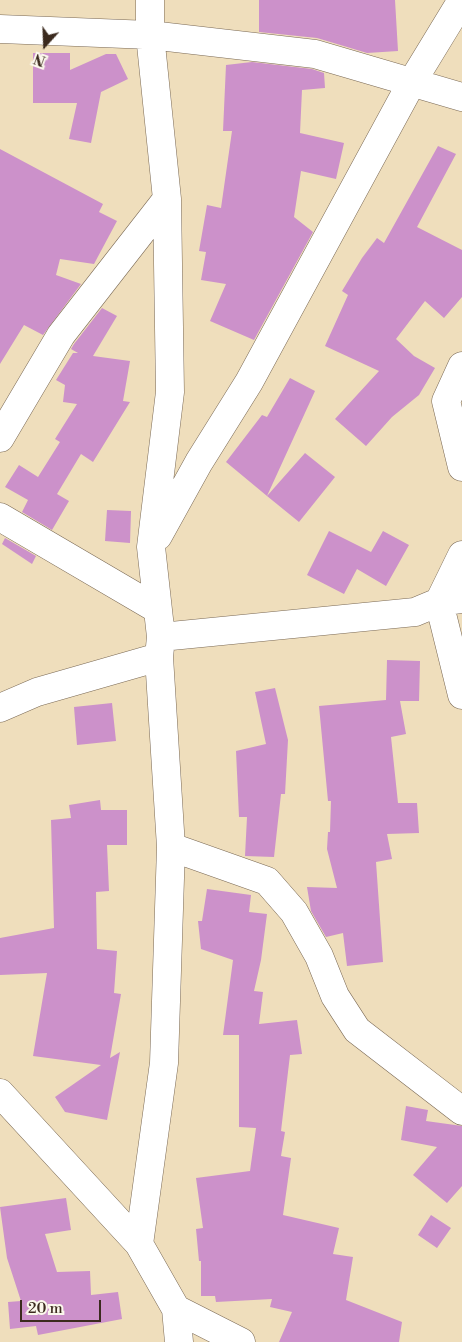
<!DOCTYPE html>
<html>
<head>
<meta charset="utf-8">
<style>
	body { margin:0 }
	#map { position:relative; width:462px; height:1342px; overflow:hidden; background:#efdebc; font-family:"Libre Bodoni",serif }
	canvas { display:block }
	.north { position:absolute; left:20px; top:20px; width:50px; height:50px; -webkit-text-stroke:4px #fbf7ec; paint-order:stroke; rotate:200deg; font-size:14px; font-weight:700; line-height:20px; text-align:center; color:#3b2a1e }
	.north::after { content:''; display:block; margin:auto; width:18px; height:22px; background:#3b2a1e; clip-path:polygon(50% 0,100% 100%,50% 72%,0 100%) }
	.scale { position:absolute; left:20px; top:1300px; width:81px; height:22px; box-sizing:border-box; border:2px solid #3b2a1e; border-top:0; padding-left:6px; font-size:15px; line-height:18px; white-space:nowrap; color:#3b2a1e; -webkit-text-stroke:4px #fbf7ec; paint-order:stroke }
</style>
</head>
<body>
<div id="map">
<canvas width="462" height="1342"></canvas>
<div class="north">N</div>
<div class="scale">20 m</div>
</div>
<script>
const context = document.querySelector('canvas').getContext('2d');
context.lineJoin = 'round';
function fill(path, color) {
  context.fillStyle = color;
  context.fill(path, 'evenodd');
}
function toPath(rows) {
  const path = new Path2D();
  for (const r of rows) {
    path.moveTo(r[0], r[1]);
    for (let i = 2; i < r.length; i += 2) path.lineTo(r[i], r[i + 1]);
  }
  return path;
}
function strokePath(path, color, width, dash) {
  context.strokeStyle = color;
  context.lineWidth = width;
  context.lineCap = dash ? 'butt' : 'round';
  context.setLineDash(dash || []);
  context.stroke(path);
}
fill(toPath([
	[259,0,395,0,398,51,367,53,317,38,259,32],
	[33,53,70,53,70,70,106,54,116,54,128,79,101,92,91,143,69,139,77,103,33,103],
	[252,62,312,69,324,73,325,88,302,90,300,133,344,143,336,179,301,171,294,217,313,232,254,340,210,321,226,284,201,280,206,252,199,251,207,205,221,208,232,131,223,131,226,65],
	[438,146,456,154,417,227,462,250,462,297,444,318,425,301,396,339,414,356,435,368,419,395,392,417,366,446,335,419,379,371,325,346,348,295,342,291,362,258,377,238,384,243],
	[0,149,103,204,99,212,117,221,94,264,60,259,56,275,81,284,43,335,24,325,0,364],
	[102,308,117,316,93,356,130,361,123,401,130,402,93,462,81,454,57,494,69,501,52,530,22,512,28,500,5,487,19,465,38,477,60,442,55,439,77,404,63,402,65,385,56,380,73,353,78,353,71,349,74,344],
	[290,378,315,391,267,496,226,462,262,415,267,417],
	[305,453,335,477,299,522,267,496],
	[107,510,131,511,130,543,105,541],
	[329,531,371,552,383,531,409,545,386,586,357,569,344,594,307,575],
	[5,538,36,556,32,564,2,544],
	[387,660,420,661,419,701,400,701,406,734,391,737,398,803,417,803,419,833,387,834,392,859,376,862,383,962,347,966,343,933,326,937,311,911,307,887,337,888,327,849,328,832,330,832,331,801,328,801,319,706,386,700],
	[275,688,288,740,285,794,281,794,274,857,245,856,247,817,239,817,236,751,266,744,255,692],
	[112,703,116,741,77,745,74,707],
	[100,800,101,810,127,810,127,845,107,845,109,891,96,892,97,949,117,951,114,993,121,994,110,1058,120,1052,107,1120,65,1112,55,1097,101,1065,33,1056,47,973,0,975,0,938,54,928,51,820,71,818,69,805],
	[207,889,251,895,249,912,267,914,261,960,254,991,263,992,259,1024,297,1020,302,1054,290,1055,281,1131,285,1132,281,1156,291,1158,283,1215,339,1228,333,1254,353,1257,346,1300,402,1322,399,1342,279,1342,292,1312,270,1307,272,1299,216,1302,215,1296,201,1296,201,1261,199,1261,196,1229,203,1228,196,1178,250,1171,256,1128,239,1127,239,1035,223,1035,233,960,201,949,198,921,202,921],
	[406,1106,428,1110,426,1121,462,1126,462,1186,447,1203,413,1175,437,1147,401,1140],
	[66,1198,71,1230,45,1234,57,1272,90,1271,91,1295,118,1292,122,1319,38,1335,36,1326,10,1329,8,1302,21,1301,7,1258,0,1207],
	[431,1215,451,1228,437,1248,418,1235]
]), '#cc91ca');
const street = toPath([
	[150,0,150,35,167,199,170,392,151,547,161,637,159,657,171,847,164,1063,139,1244,176,1309,179,1342],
	[0,29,150,35,315,54,462,97],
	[462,366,446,401,462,467],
	[0,438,61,335,167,199],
	[0,517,157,609],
	[158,536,199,462,249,382,412,82,462,0],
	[462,555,439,602,462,695],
	[161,637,415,612,439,602,462,599],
	[0,708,37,692,159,657],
	[171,847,267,881,294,912,319,956,335,996,357,1030,462,1111],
	[0,1093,139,1244],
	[176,1309,241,1342]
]);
strokePath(street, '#7a6955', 29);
strokePath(street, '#fff', 28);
</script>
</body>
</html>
